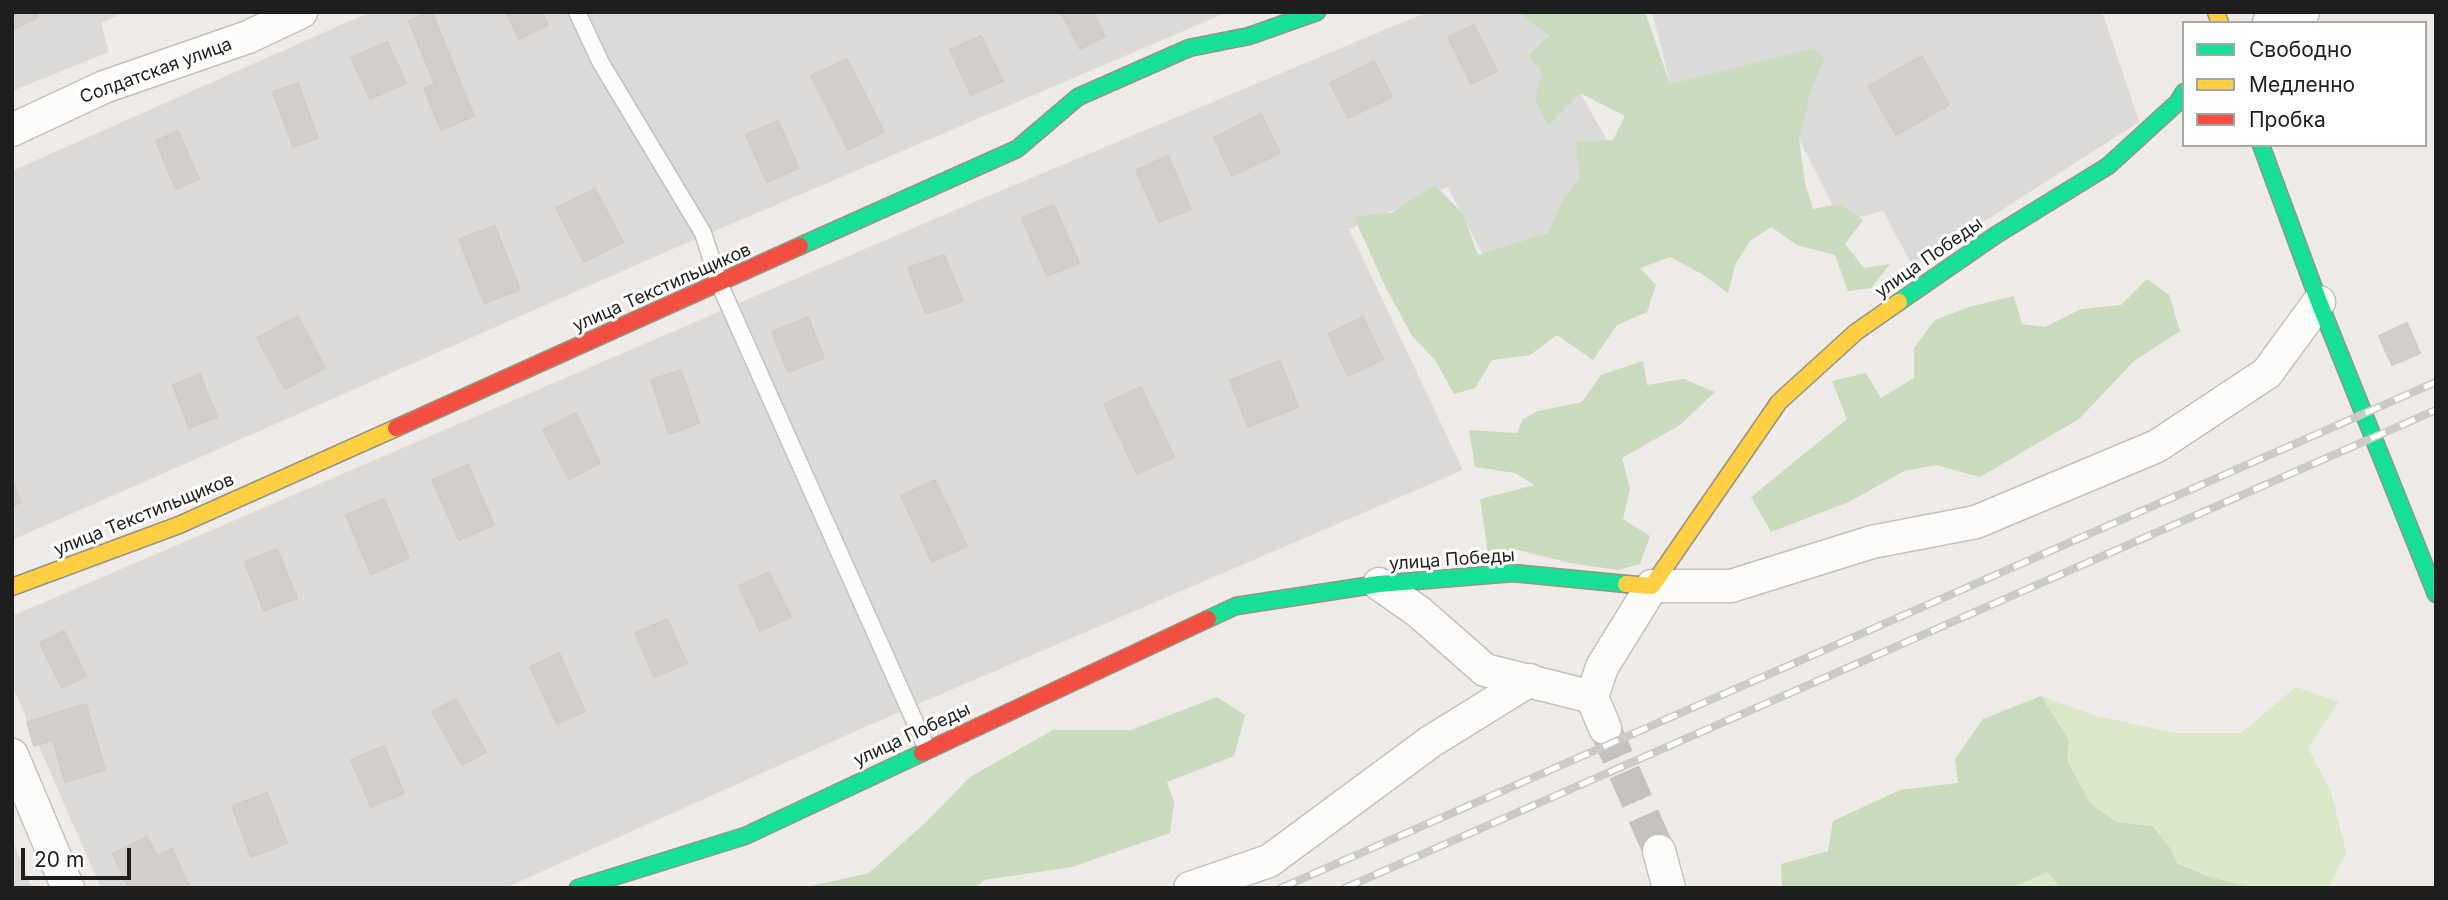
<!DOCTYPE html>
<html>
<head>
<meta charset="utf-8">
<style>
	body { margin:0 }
	#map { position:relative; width:2448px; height:900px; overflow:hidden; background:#edeae7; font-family:Inter,sans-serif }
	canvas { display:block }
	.frame { position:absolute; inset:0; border:14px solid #1e1e1e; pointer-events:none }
	.legend { position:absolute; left:2182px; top:21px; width:245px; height:126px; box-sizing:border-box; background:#fff; border:2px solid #a5a5a5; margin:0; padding:9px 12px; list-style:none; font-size:21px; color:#1e1e1e }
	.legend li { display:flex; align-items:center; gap:14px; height:35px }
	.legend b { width:35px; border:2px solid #a5a5a5 }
	.scale { position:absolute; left:21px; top:848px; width:110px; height:32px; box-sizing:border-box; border:4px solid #1e1e1e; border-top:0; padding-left:9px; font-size:21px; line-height:24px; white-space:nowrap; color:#1e1e1e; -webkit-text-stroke:5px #fff; paint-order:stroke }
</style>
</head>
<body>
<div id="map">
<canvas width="2448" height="900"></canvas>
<div class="frame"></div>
<ul class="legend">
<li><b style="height:9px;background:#16e098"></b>Свободно</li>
<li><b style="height:9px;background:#ffcf43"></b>Медленно</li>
<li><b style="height:9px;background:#f24e42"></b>Пробка</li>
</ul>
<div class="scale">20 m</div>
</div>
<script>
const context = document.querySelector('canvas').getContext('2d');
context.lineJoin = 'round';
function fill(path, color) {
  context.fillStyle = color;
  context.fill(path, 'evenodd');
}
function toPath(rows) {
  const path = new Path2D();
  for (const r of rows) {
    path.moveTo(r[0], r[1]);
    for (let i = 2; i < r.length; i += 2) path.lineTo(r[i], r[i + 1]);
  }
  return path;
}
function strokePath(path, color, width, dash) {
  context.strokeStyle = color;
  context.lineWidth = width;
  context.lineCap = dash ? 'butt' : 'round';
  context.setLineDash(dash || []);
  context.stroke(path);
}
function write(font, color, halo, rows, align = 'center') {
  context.font = font + ' Inter,sans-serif';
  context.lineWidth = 6;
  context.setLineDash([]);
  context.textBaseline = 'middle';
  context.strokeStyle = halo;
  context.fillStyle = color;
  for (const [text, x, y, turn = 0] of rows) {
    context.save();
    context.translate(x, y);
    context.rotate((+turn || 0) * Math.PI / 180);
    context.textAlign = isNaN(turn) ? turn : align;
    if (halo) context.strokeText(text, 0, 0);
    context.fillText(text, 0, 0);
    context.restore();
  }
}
fill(toPath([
	[12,12,126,12,101,23,109,52,12,91],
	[370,12,1228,12,668,251,12,540,12,171],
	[1427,12,1533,12,1635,188,1487,263,1448,187,1349,229,1463,470,874,723,505,888,101,888,12,685,12,616,967,205],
	[1652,12,2102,12,2139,122,1913,267,1883,211,1841,222,1769,80,1675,102],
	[12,840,32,888,12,888]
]), '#dcdad8');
fill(toPath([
	[2296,687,2339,702,2308,748,2331,792,2346,852,2329,888,2256,888,2209,877,2177,862,2171,849,2152,826,2116,822,2090,803,2067,759,2069,740,2041,696,2096,716,2176,733,2241,733],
	[2048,872,2060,888,2010,888]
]), '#dae8c7');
fill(toPath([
	[1519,12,1645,12,1670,84,1814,48,1824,59,1810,93,1799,139,1805,183,1813,209,1840,204,1863,220,1845,244,1864,268,1890,264,1871,288,1848,291,1835,255,1797,245,1771,227,1750,241,1736,263,1728,293,1702,274,1670,257,1640,268,1656,285,1647,312,1617,325,1593,360,1557,335,1530,355,1492,360,1475,388,1454,394,1435,360,1412,336,1385,286,1354,217,1391,213,1435,185,1463,214,1478,255,1548,233,1564,197,1580,178,1576,142,1613,140,1625,116,1580,93,1548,125,1535,100,1542,72,1528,56,1549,36],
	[2147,279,2169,295,2180,331,2134,361,2079,419,1980,477,1936,465,1904,471,1849,502,1771,532,1751,497,1847,419,1832,381,1866,373,1881,398,1914,378,1914,348,1935,320,1969,307,2014,296,2022,324,2045,327,2081,309,2121,305],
	[1643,361,1647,385,1684,379,1715,392,1680,425,1622,458,1630,489,1623,519,1650,536,1640,564,1618,570,1570,563,1514,549,1488,553,1480,499,1535,485,1515,473,1475,467,1469,430,1517,433,1523,419,1538,411,1582,402,1601,375],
	[2041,696,2069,740,2067,760,2090,803,2116,822,2152,826,2171,849,2177,863,2209,877,2256,888,2060,888,2048,872,2010,888,1782,888,1781,864,1828,851,1833,821,1900,790,1958,783,1955,759,1983,719],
	[1217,697,1245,715,1234,756,1167,782,1174,802,1170,833,1072,867,984,880,976,888,802,888,869,873,924,824,970,777,1053,730,1131,730]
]), '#c9dabd');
const building = toPath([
	[12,12,35,12,38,17,12,30,12,12],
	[430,12,432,12,474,116,441,130,424,88,435,84,409,21,430,12],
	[506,12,542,12,548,25,519,39,506,12],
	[1061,12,1093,12,1105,36,1080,49,1061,12],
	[1474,25,1497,71,1471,84,1448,37,1474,25],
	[981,36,1003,81,971,95,950,50,981,36],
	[387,42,406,83,370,99,351,58,387,42],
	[1922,56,1949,105,1896,135,1868,86,1922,56],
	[847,59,884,132,848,150,811,76,847,59],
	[1374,61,1392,97,1348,118,1330,83,1374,61],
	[298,83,318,138,293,147,273,92,298,83],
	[1261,114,1280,153,1232,176,1214,138,1261,114],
	[778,121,799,168,767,182,746,135,778,121],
	[178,131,199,179,176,189,156,141,178,131],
	[1168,156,1191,209,1159,222,1136,170,1168,156],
	[595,189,623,242,584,262,556,208,595,189],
	[1054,205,1079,263,1047,276,1022,218,1054,205],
	[495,226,520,290,484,303,459,239,495,226],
	[944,255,963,301,926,314,908,268,944,255],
	[298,316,325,368,285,389,257,338,298,316],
	[808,317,824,358,788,372,772,332,808,317],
	[1363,317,1383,359,1348,376,1328,334,1363,317],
	[2407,323,2420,353,2392,365,2379,336,2407,323],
	[1280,361,1298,407,1248,427,1230,380,1280,361],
	[681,370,699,423,669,434,651,380,681,370],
	[200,374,217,417,189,428,173,385,200,374],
	[1141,387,1174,457,1137,474,1104,404,1141,387],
	[576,413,600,463,569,479,543,430,576,413],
	[468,465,494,525,459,540,432,480,468,465],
	[935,480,967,546,932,562,901,496,935,480],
	[12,482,21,502,12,506,12,482],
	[384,499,409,558,371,574,346,515,384,499],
	[277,549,297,598,264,611,245,562,277,549],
	[769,572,791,617,760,631,739,586,769,572],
	[667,619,687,663,654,677,635,633,667,619],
	[64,631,86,676,62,688,40,643,64,631],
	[559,653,585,711,557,724,530,667,559,653],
	[456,699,486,752,462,765,432,712,456,699],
	[86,704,105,770,65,782,53,740,34,746,27,722,86,704],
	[384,746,404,793,371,807,351,760,384,746],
	[267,793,287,843,251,857,232,806,267,793],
	[147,837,157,856,172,849,190,888,129,888,113,854,147,837]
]);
fill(building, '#d1cecc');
strokePath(building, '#d0ccc9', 2);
strokePath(toPath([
	[1605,728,1659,851]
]), '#c4c1bf', 32, [32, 16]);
const lane = toPath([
	[577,12,601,63,703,233,719,283,927,749]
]);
const street = toPath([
	[2269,23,2288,19,2303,12],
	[12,130,104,87,248,37,301,12],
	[1379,584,1419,612,1485,670,1592,697],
	[1605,728,1592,697,1602,667,1652,586,1731,586,1872,542,1976,522,2157,446,2267,373,2319,302],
	[12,755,68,888],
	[1659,851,1669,888],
	[1190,888,1269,861,1430,742,1530,680]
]);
const fast = toPath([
	[2261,145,2319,302,2436,594],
	[800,246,1017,149,1078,97,1189,48,1249,36,1317,12],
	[1899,302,1996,235,2108,166,2177,103,2184,92],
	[1208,619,1236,606,1379,584,1513,573,1626,584],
	[578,888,745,836,922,753]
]);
const slow = toPath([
	[2216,12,2220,23],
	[1626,584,1652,586,1779,402,1856,332,1899,302],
	[12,587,179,525,396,428]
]);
const jam = toPath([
	[396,428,800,246],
	[922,753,1208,619]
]);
strokePath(lane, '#c4c2c1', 19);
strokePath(street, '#c4c2c1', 35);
strokePath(fast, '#949580', 19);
strokePath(slow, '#949580', 19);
strokePath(jam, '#949580', 19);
strokePath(lane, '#fcfcfb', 16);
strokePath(street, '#fcfcfb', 32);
strokePath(fast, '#16e098', 16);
strokePath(slow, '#ffcf43', 16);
strokePath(jam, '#f24e42', 16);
const rail = toPath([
	[1281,888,2436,382],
	[1345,888,2436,410]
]);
strokePath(rail, '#cacac9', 8);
strokePath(rail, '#fff', 5, [16]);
write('18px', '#1e1e1e', '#fff', [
	["Солдатская улица",156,71,-20],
	["улица Победы",1929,258,-35],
	["улица Текстильщиков",662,288,-24],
	["улица Текстильщиков",144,515,-22],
	["улица Победы",1452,560,-4],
	["улица Победы",912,735,-25]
]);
</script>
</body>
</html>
